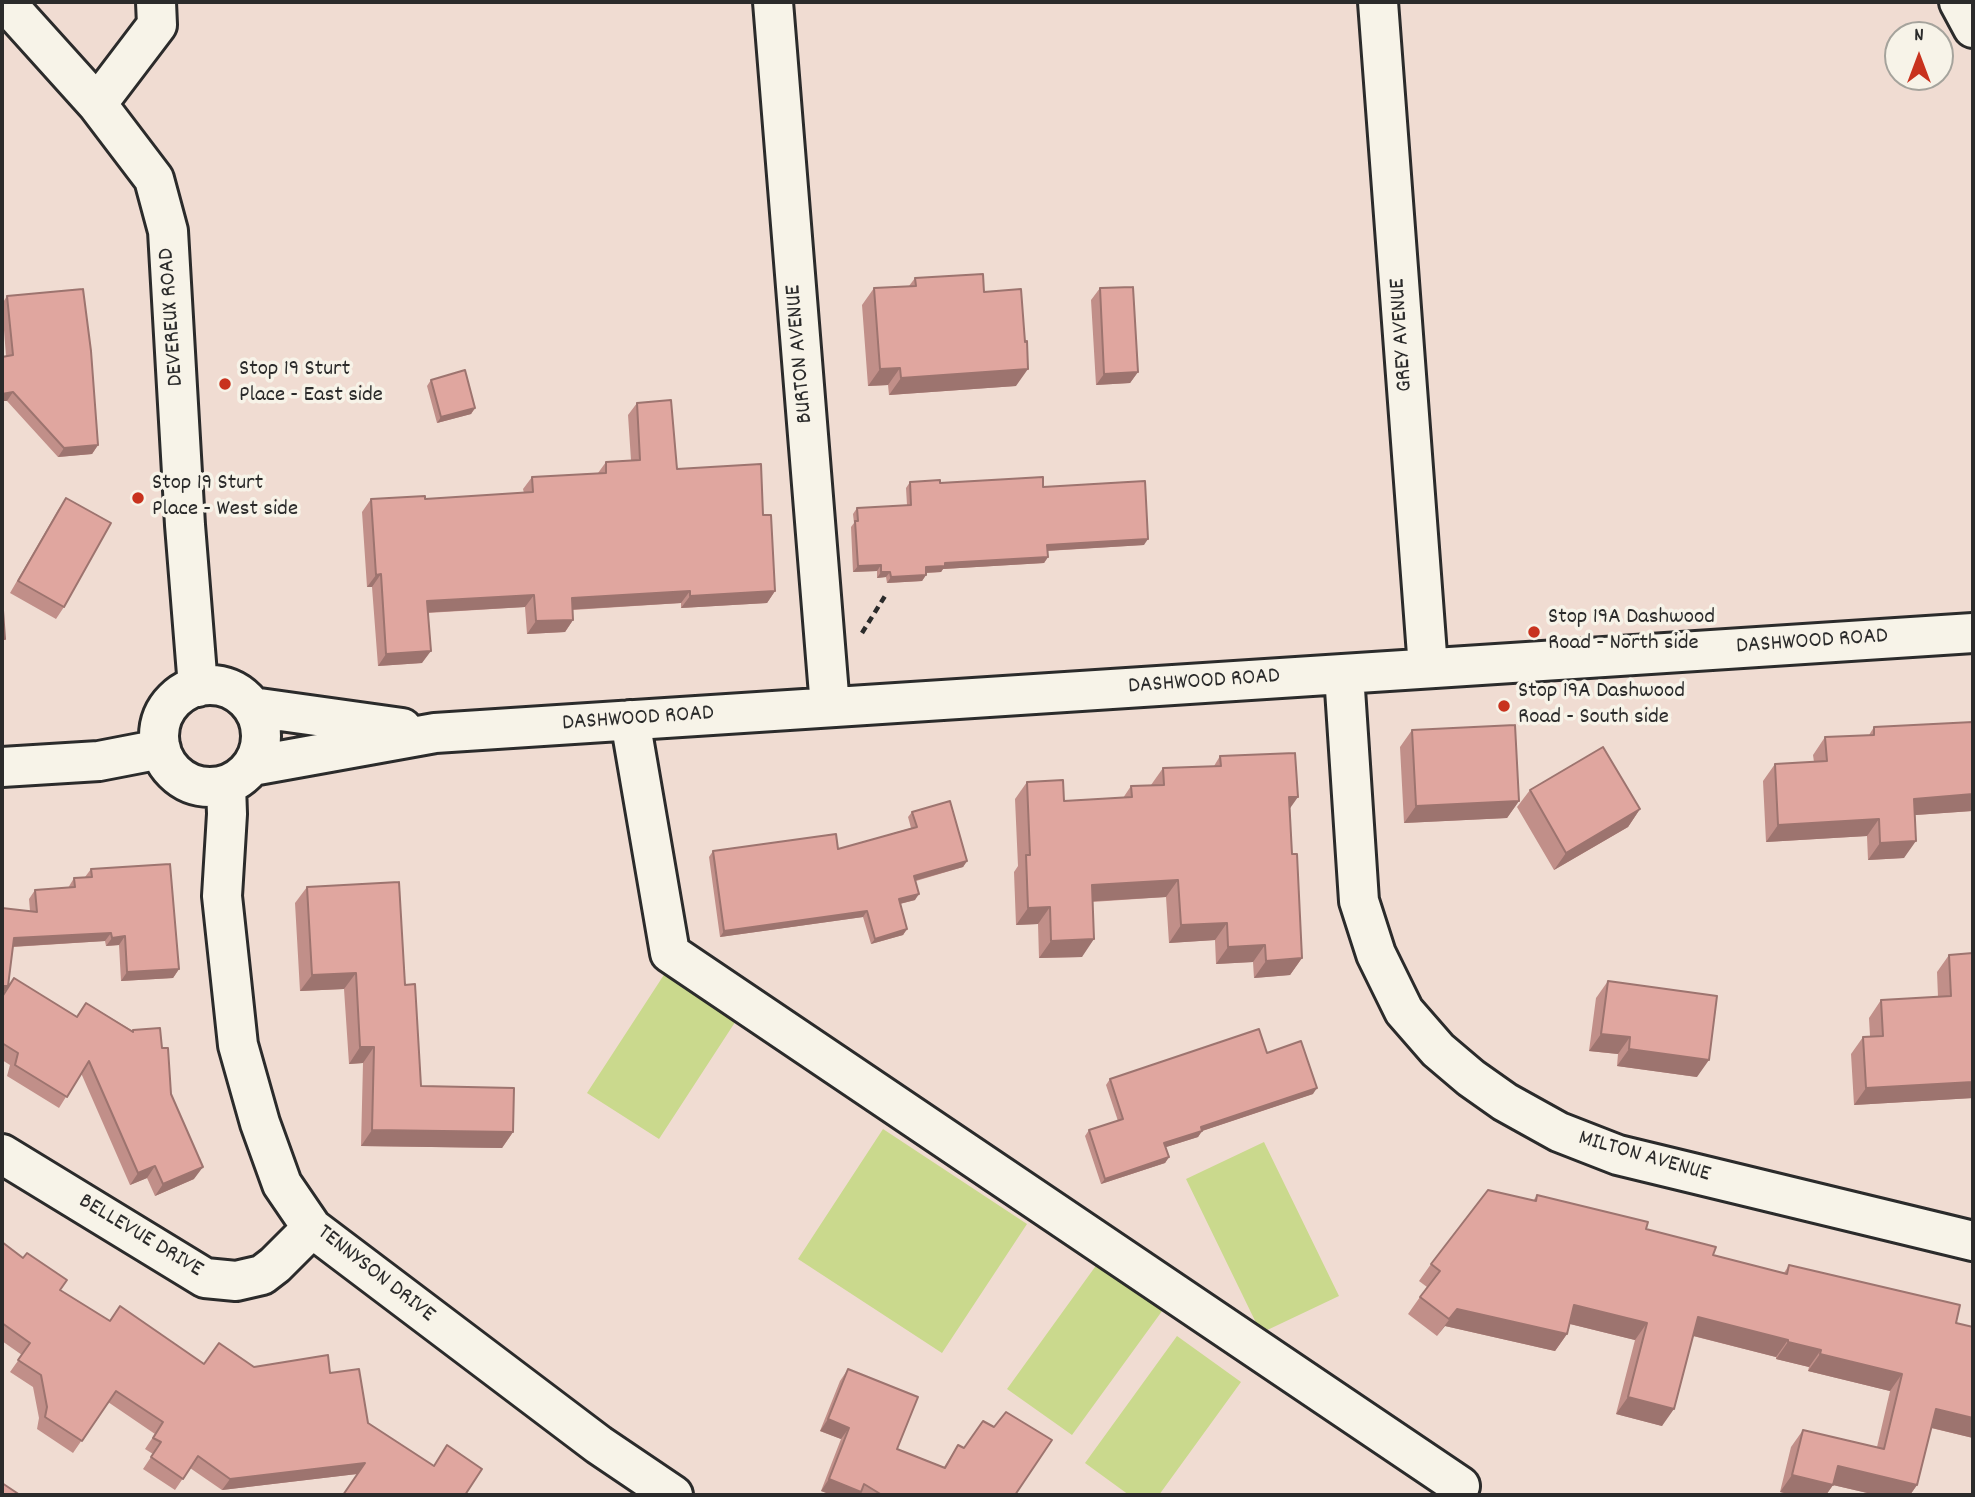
<!DOCTYPE html>
<html>
<head>
<meta charset="utf-8">
<style>
	body { margin:0 }
	#map { position:relative; width:1975px; height:1497px; overflow:hidden; background:#f0dcd2; font-family:Dekko,sans-serif }
	canvas { display:block }
	.frame { position:absolute; inset:0; border:4px solid #2b2b2b; pointer-events:none }
	.north { position:absolute; left:1884px; top:21px; width:70px; height:70px; box-sizing:border-box; background:#f7f3e8; border:2px solid #a5a39c; border-radius:50%; rotate:0deg; font-size:19px; font-weight:700; line-height:28px; text-align:center; color:#2b2b2b }
	.north::after { content:''; display:block; margin:auto; width:24px; height:32px; background:#c8321e; clip-path:polygon(50% 0,100% 100%,50% 72%,0 100%) }
</style>
</head>
<body>
<div id="map">
<canvas width="1975" height="1497"></canvas>
<div class="frame"></div>
<div class="north">N</div>
</div>
<script>
const context = document.querySelector('canvas').getContext('2d');
context.lineJoin = 'round';
function fill(path, color) {
  context.fillStyle = color;
  context.fill(path, 'evenodd');
}
function toPath(rows) {
  const path = new Path2D();
  for (const r of rows) {
    if (r.length === 3) {
      path.moveTo(r[0] + r[2], r[1]);
      path.arc(r[0], r[1], r[2], 0, 2 * Math.PI);
      continue;
    }
    path.moveTo(r[0], r[1]);
    for (let i = 2; i < r.length; i += 2) path.lineTo(r[i], r[i + 1]);
  }
  return path;
}
function strokePath(path, color, width, dash) {
  context.strokeStyle = color;
  context.lineWidth = width;
  context.lineCap = dash ? 'butt' : 'round';
  context.setLineDash(dash || []);
  context.stroke(path);
}
function write(font, color, halo, rows, align = 'center') {
  context.font = font + ' Dekko,sans-serif';
  context.lineWidth = 7;
  context.setLineDash([]);
  context.textBaseline = 'middle';
  context.strokeStyle = halo;
  context.fillStyle = color;
  for (const [text, x, y, turn = 0] of rows) {
    context.save();
    context.translate(x, y);
    context.rotate((+turn || 0) * Math.PI / 180);
    context.textAlign = isNaN(turn) ? turn : align;
    if (halo) context.strokeText(text, 0, 0);
    context.fillText(text, 0, 0);
    context.restore();
  }
}
fill(toPath([
	[671,964,743,1010,659,1139,587,1093],
	[883,1129,1027,1224,942,1353,798,1259],
	[1264,1142,1339,1296,1261,1333,1186,1179],
	[1100,1260,1165,1307,1072,1435,1007,1389],
	[1177,1336,1241,1382,1159,1495,1129,1495,1085,1463]
]), '#cad98d');
const minor = toPath([
	[5,2,97,104,154,179,168,231,185,525,198,687],
	[773,2,830,707],
	[1378,2,1428,668],
	[1959,2,1973,28],
	[97,104,157,25,156,2],
	[1344,674,1359,901,1376,954,1404,1011,1438,1050,1471,1078,1505,1102,1559,1132,1618,1155,1973,1241],
	[210,736,51],
	[252,707,402,728],
	[630,720,670,953,1460,1486],
	[252,766,435,733,1973,633],
	[2,767,99,761,161,749],
	[226,785,227,814,222,896,238,1045,260,1123,282,1184,312,1228,599,1445,673,1495],
	[2,1154,205,1278,236,1281,262,1275,275,1265,312,1228]
]);
strokePath(minor, '#2b2b2b', 44);
strokePath(toPath([
	[862,633,885,596]
]), '#2b2b2b', 4.5, [7, 5]);
strokePath(minor, '#f7f3e8', 38);
fill(toPath([
	[915,278,984,292,1016,386,889,395,888,385,868,386,862,305,874,288,909,286],
	[1100,288,1138,372,1130,383,1096,385,1091,300],
	[7,296,98,445,92,454,58,457,7,401,2,401,2,357,6,356,2,304],
	[431,380,475,408,471,414,437,423,427,386],
	[637,403,677,469,763,515,775,591,767,603,681,608,681,603,573,610,573,620,565,632,527,634,525,607,428,613,422,663,378,666,372,587,367,587,362,512,371,499,425,499,524,493,523,489,532,477,598,473,606,462,631,460,628,415],
	[910,482,1043,487,1144,545,1047,551,1048,557,1044,563,943,569,941,572,926,573,926,575,922,581,887,583,886,577,877,578,877,571,853,572,851,527,854,523,853,514,857,508,907,505,906,488],
	[66,498,64,607,56,619,10,593,58,510],
	[1973,722,1973,810,1972,811,1915,815,1904,858,1868,860,1867,836,1766,842,1763,781,1775,764,1814,762,1813,755,1825,737,1869,735,1874,727],
	[1412,730,1519,801,1507,818,1404,823,1400,747],
	[1220,756,1290,808,1292,854,1302,958,1290,975,1254,978,1253,962,1216,964,1215,940,1169,943,1166,897,1092,902,1082,957,1039,958,1038,924,1016,925,1014,872,1018,866,1015,799,1027,782,1064,801,1123,798,1131,786,1151,785,1163,768,1214,766],
	[1530,790,1640,809,1628,827,1554,870,1517,807],
	[912,812,967,861,963,867,916,881,915,900,900,904,907,929,903,935,871,944,863,917,720,937,709,857,713,851,838,849,911,828,908,817],
	[91,869,179,969,173,978,121,981,119,945,106,946,105,941,13,947,8,986,76,1017,86,1003,162,1048,171,1094,194,1179,155,1196,147,1178,130,1185,81,1073,59,1108,7,1076,10,1065,2,1060,2,995,5,991,2,995,2,908,30,911,29,899,35,890,68,888,74,878,85,877],
	[307,887,405,985,421,1086,513,1132,502,1148,361,1146,363,1063,349,1064,344,989,300,991,295,903],
	[1973,953,1973,1098,1854,1105,1851,1054,1863,1037,1870,1036,1869,1018,1881,1000,1938,997,1937,972,1949,955],
	[1608,981,1697,1077,1617,1066,1618,1054,1589,1051,1596,998],
	[1267,1053,1313,1094,1202,1131,1198,1137,1166,1147,1169,1157,1165,1163,1101,1184,1085,1136,1089,1130,1118,1121,1106,1085,1110,1079],
	[1537,1195,1646,1229,1713,1255,1784,1273,1789,1265,1956,1323,1973,1327,1973,1438,1931,1428,1917,1485,1910,1495,1876,1495,1833,1485,1826,1495,1793,1495,1780,1492,1791,1447,1803,1430,1877,1447,1890,1391,1808,1371,1809,1367,1776,1359,1776,1357,1693,1336,1662,1426,1616,1414,1635,1340,1570,1324,1567,1334,1555,1351,1445,1326,1437,1336,1408,1314,1427,1287,1419,1281,1431,1264,1533,1201],
	[2,1242,60,1290,109,1321,204,1364,330,1373,368,1423,433,1466,482,1469,357,1474,222,1490,190,1468,175,1490,143,1469,153,1454,145,1449,155,1434,108,1402,73,1453,37,1429,39,1418,33,1387,10,1372,22,1355,2,1341],
	[848,1369,897,1449,944,1467,958,1445,1015,1495,832,1495,821,1491,841,1439,820,1431,840,1381]
]), '#c18f89');
fill(toPath([
	[900,368,888,385,868,386,880,369],
	[1028,369,1016,386,889,395,901,378],
	[1138,372,1130,383,1096,385,1104,374],
	[13,392,7,401,2,401,2,394],
	[475,408,471,414,437,423,441,417],
	[98,445,92,454,58,457,64,448],
	[1148,539,1144,545,1043,551,1047,545],
	[1048,557,1044,563,943,569,941,572,922,573,926,567,945,563],
	[881,565,877,571,853,572,858,566],
	[881,572,890,572,886,577,877,578],
	[381,574,372,587,367,587,376,575],
	[926,575,922,581,887,583,891,577],
	[690,591,681,603,564,610,572,598],
	[775,591,767,603,681,608,690,596],
	[534,595,525,607,419,613,427,601],
	[573,620,565,632,527,634,536,621],
	[431,651,422,663,378,666,386,654],
	[1973,794,1972,811,1902,816,1914,799],
	[1289,797,1298,797,1286,814],
	[1519,801,1507,818,1404,823,1416,806],
	[1640,809,1628,827,1554,870,1566,853],
	[1879,819,1867,836,1766,842,1778,825],
	[1916,841,1904,858,1868,860,1880,843],
	[967,861,963,867,910,882,914,876],
	[1178,880,1166,897,1080,902,1092,885],
	[919,894,915,900,895,905,899,899],
	[1050,907,1038,924,1016,925,1028,908],
	[867,911,863,917,720,937,724,931],
	[1227,923,1215,940,1169,943,1181,925],
	[907,929,903,935,871,944,875,939],
	[111,933,105,941,8,947,14,938],
	[125,936,119,945,106,946,112,938],
	[1094,939,1082,957,1039,958,1051,941],
	[1265,945,1253,962,1216,964,1228,947],
	[1302,958,1290,975,1254,978,1266,961],
	[179,969,173,978,121,981,127,972],
	[356,973,344,989,300,991,312,975],
	[2,986,8,986,2,995],
	[1601,1034,1630,1037,1618,1054,1589,1051],
	[360,1047,374,1047,363,1063,349,1064],
	[1629,1049,1709,1060,1697,1077,1617,1066],
	[1973,1082,1973,1098,1854,1105,1866,1088],
	[1317,1088,1313,1094,1202,1131,1198,1137,1160,1149,1164,1143,1201,1127],
	[372,1130,513,1132,502,1148,361,1146],
	[1169,1157,1165,1163,1101,1184,1105,1179],
	[155,1166,147,1178,130,1185,138,1173],
	[203,1167,194,1179,155,1196,163,1184],
	[1574,1305,1647,1323,1635,1340,1562,1322],
	[1457,1309,1567,1334,1555,1351,1445,1326,1437,1336],
	[1698,1317,1788,1340,1776,1357,1686,1334],
	[1788,1342,1821,1350,1809,1367,1776,1359],
	[1820,1354,1902,1374,1890,1391,1808,1371],
	[1628,1397,1674,1409,1662,1426,1616,1414],
	[1936,1409,1973,1418,1973,1438,1924,1426],
	[828,1419,849,1428,841,1439,820,1431],
	[365,1463,357,1474,222,1490,230,1479],
	[1838,1466,1917,1485,1910,1495,1876,1495,1833,1485,1826,1495,1793,1495,1780,1492,1792,1475],
	[829,1479,861,1492,859,1495,832,1495,821,1491]
]), '#9d746f');
const building = toPath([
	[983,274,984,292,1021,289,1025,342,1027,341,1028,369,901,378,900,368,880,369,874,288,916,286,915,278,983,274],
	[1133,287,1138,372,1104,374,1100,288,1133,287],
	[83,289,91,351,98,445,64,448,13,392,2,394,2,357,13,355,7,296,83,289],
	[465,370,475,408,441,417,431,380,465,370],
	[671,400,677,469,761,464,763,515,771,515,775,591,690,596,690,591,572,598,573,620,536,621,534,595,427,601,431,651,386,654,381,574,376,575,371,499,425,496,425,499,533,492,532,477,606,473,606,462,640,460,637,403,671,400],
	[1043,477,1043,487,1145,481,1148,539,1047,545,1048,557,945,563,945,566,926,567,926,575,891,577,890,572,881,572,881,565,858,566,855,521,858,521,857,508,911,505,910,482,940,480,940,483,1043,477],
	[66,498,111,523,64,607,18,581,66,498],
	[2,596,5,639,2,639,2,596],
	[1973,722,1973,794,1914,799,1916,841,1880,843,1879,819,1778,825,1775,764,1827,761,1825,737,1874,735,1874,727,1973,722],
	[1515,725,1519,801,1416,806,1412,730,1515,725],
	[1603,747,1640,809,1566,853,1530,790,1603,747],
	[1295,753,1298,797,1289,797,1292,854,1297,854,1302,958,1266,961,1265,945,1228,947,1227,923,1181,925,1178,880,1092,885,1094,939,1051,941,1050,907,1028,908,1026,855,1030,855,1027,782,1063,780,1064,801,1132,797,1131,786,1164,785,1163,768,1221,766,1220,756,1295,753],
	[950,801,967,861,914,876,919,894,899,899,907,929,875,939,867,911,724,931,713,851,836,834,838,849,917,827,912,812,950,801],
	[170,864,179,969,127,972,125,936,112,938,111,933,14,938,8,986,2,986,2,908,37,912,35,890,75,887,74,878,92,877,91,869,170,864],
	[399,882,405,985,415,984,421,1086,514,1088,513,1132,372,1130,374,1047,360,1047,356,973,312,975,307,887,399,882],
	[1973,953,1973,1082,1866,1088,1863,1037,1883,1036,1881,1000,1951,996,1949,955,1973,953],
	[14,978,77,1017,86,1003,133,1032,133,1030,160,1028,162,1048,168,1048,171,1094,203,1167,163,1184,155,1166,138,1173,89,1061,67,1097,15,1065,18,1053,2,1043,2,997,14,978],
	[1608,981,1717,996,1709,1060,1629,1049,1630,1037,1601,1034,1608,981],
	[1259,1029,1267,1053,1301,1041,1317,1088,1201,1127,1202,1131,1164,1143,1169,1157,1105,1179,1089,1130,1123,1119,1110,1079,1259,1029],
	[1488,1190,1536,1201,1537,1195,1648,1222,1646,1229,1716,1247,1713,1255,1787,1274,1789,1265,1960,1305,1956,1323,1973,1327,1973,1418,1936,1409,1917,1485,1838,1466,1833,1485,1792,1475,1803,1430,1884,1449,1902,1374,1820,1354,1821,1350,1788,1342,1788,1340,1698,1317,1674,1409,1628,1397,1647,1323,1574,1305,1567,1334,1457,1309,1449,1319,1420,1297,1440,1271,1431,1264,1488,1190],
	[2,1242,23,1258,27,1253,67,1280,60,1290,110,1321,120,1306,204,1364,219,1343,254,1367,328,1355,330,1373,359,1369,368,1423,434,1466,447,1445,482,1469,465,1495,343,1495,365,1463,230,1479,198,1456,183,1479,151,1457,161,1442,153,1438,163,1422,116,1391,82,1441,45,1417,47,1407,41,1375,18,1360,30,1343,2,1323,2,1242],
	[848,1369,918,1397,897,1449,945,1468,958,1445,964,1448,983,1421,994,1427,1006,1412,1052,1440,1015,1495,882,1495,864,1484,861,1492,829,1479,849,1428,828,1419,848,1369],
	[2,1483,20,1495,2,1495,2,1483]
]);
fill(building, '#e0a69f');
strokePath(building, '#9d746f', 2);
for (const [x, y, r, color] of [
	[225,384,7,"#c8321e"],
	[138,498,7,"#c8321e"],
	[1534,632,7,"#c8321e"],
	[1504,706,7,"#c8321e"]
]) {
  const dot = new Path2D();
  dot.arc(x, y, r, 0, 2 * Math.PI);
  context.fillStyle = color;
  context.fill(dot);
  strokePath(dot, '#f7f3e8', 2.5);
}
write('23px', '#2b2b2b', '#f7f3e8', [
	["DEVEREUX ROAD",173,317,-94],
	["GREY AVENUE",1403,335,-94],
	["BURTON AVENUE",801,354,-95],
	["DASHWOOD ROAD",1812,643,-4],
	["DASHWOOD ROAD",1204,683,-4],
	["DASHWOOD ROAD",638,720,-4],
	["MILTON AVENUE",1644,1158,16],
	["BELLEVUE DRIVE",140,1237,31],
	["TENNYSON DRIVE",375,1275,38]
]);
write('23px', '#2b2b2b', '#f7f3e8', [
	["Stop 19 Sturt",239,371],
	["Place - East side",239,397],
	["Stop 19 Sturt",152,485],
	["Place - West side",152,511],
	["Stop 19A Dashwood",1548,619],
	["Road - North side",1548,645],
	["Stop 19A Dashwood",1518,693],
	["Road - South side",1518,719]
], 'left');
</script>
</body>
</html>
